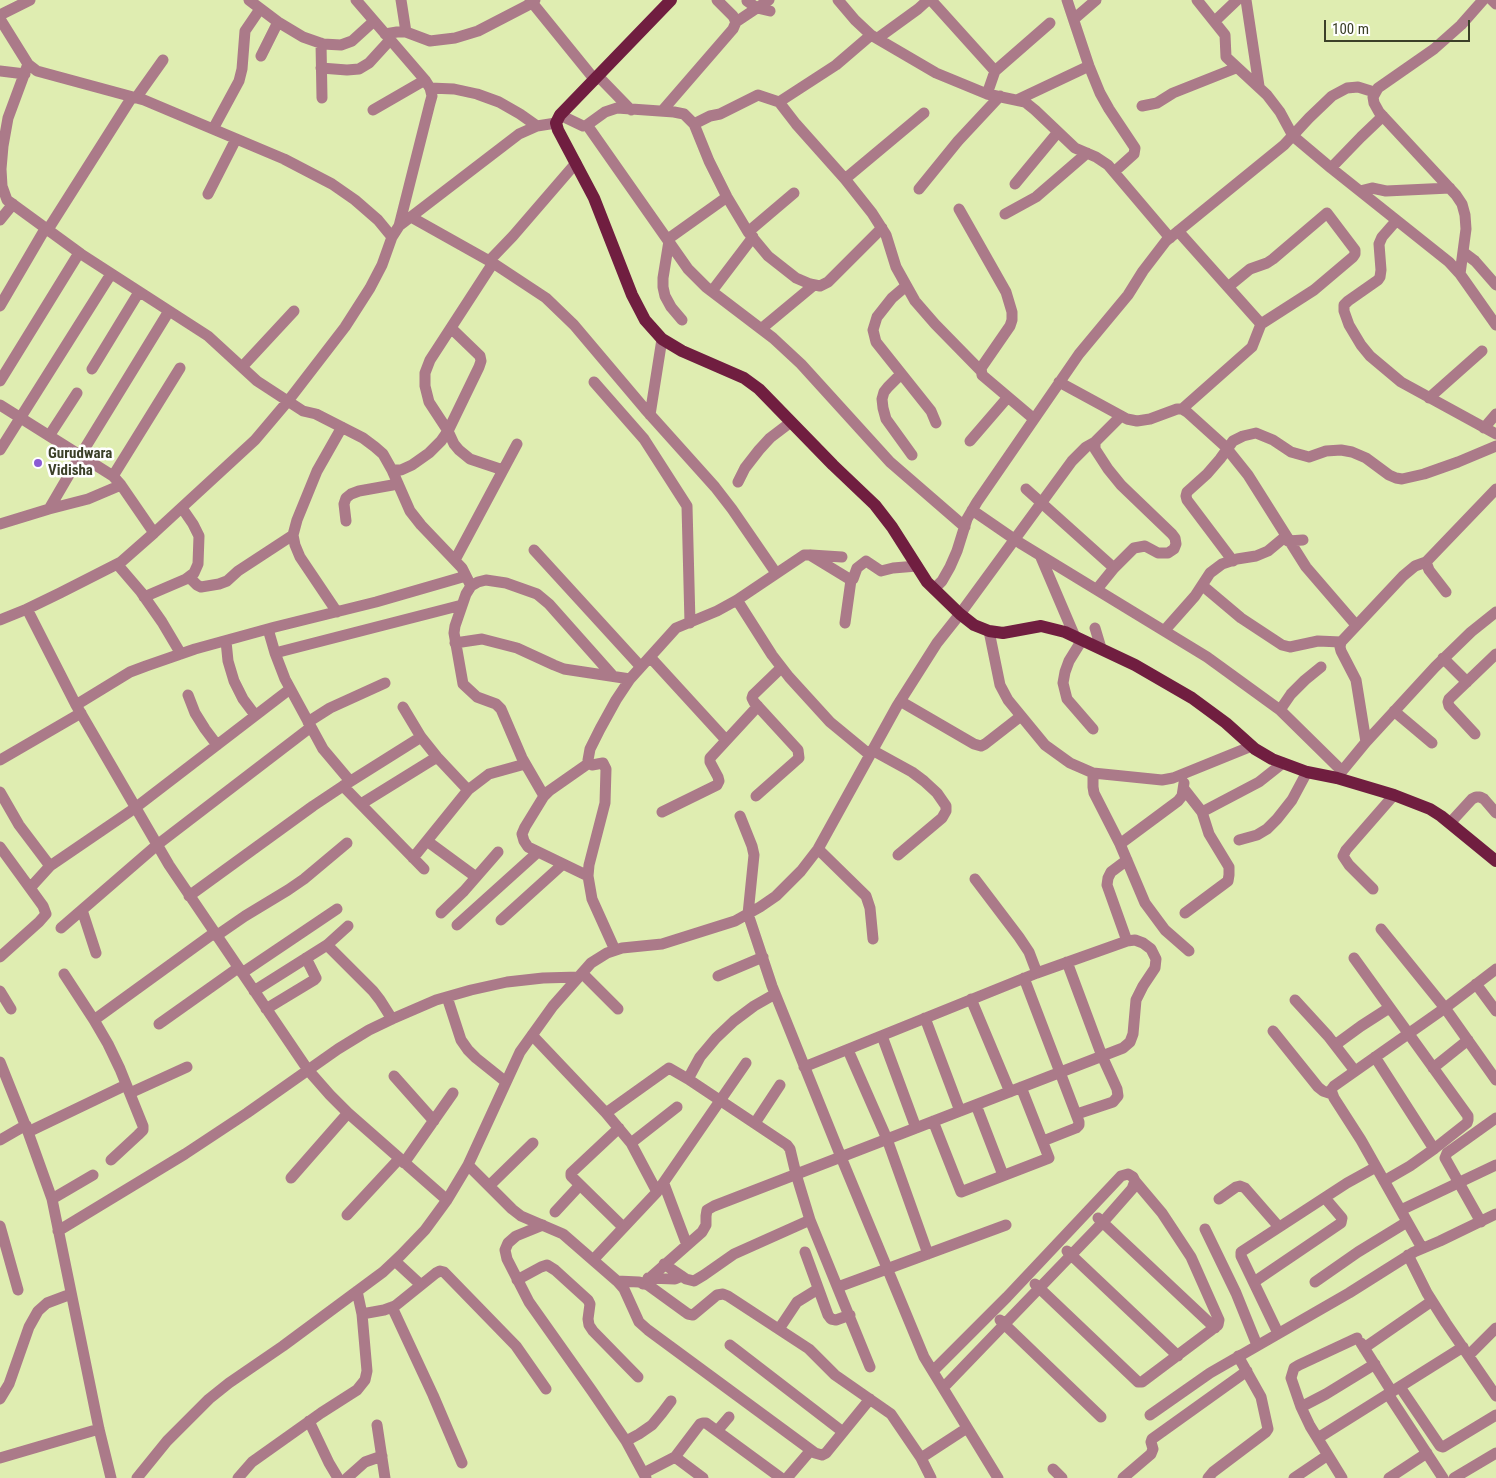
<!DOCTYPE html>
<html>
<head>
<meta charset="utf-8">
<style>
	body { margin:0 }
	#map { position:relative; width:1496px; height:1478px; overflow:hidden; background:#dfedb1; font-family:"Roboto Condensed",sans-serif }
	canvas { display:block }
	.scale { position:absolute; left:1324px; top:20px; width:146px; height:22px; box-sizing:border-box; border:2px solid #3b4028; border-top:0; padding-left:6px; font-size:15px; line-height:18px; white-space:nowrap; color:#3b4028; -webkit-text-stroke:4px #fff; paint-order:stroke }
</style>
</head>
<body>
<div id="map">
<canvas width="1496" height="1478"></canvas>
<div class="scale">100 m</div>
</div>
<script>
const context = document.querySelector('canvas').getContext('2d');
context.lineJoin = 'round';
function toPath(rows) {
  const path = new Path2D();
  for (const r of rows) {
    path.moveTo(r[0], r[1]);
    for (let i = 2; i < r.length; i += 2) path.lineTo(r[i], r[i + 1]);
  }
  return path;
}
function strokePath(path, color, width, dash) {
  context.strokeStyle = color;
  context.lineWidth = width;
  context.lineCap = dash ? 'butt' : 'round';
  context.setLineDash(dash || []);
  context.stroke(path);
}
function write(font, color, halo, rows, align = 'center') {
  context.font = font + ' "Roboto Condensed",sans-serif';
  context.lineWidth = 5;
  context.setLineDash([]);
  context.textBaseline = 'middle';
  context.strokeStyle = halo;
  context.fillStyle = color;
  for (const [text, x, y, turn = 0] of rows) {
    context.save();
    context.translate(x, y);
    context.rotate((+turn || 0) * Math.PI / 180);
    context.textAlign = isNaN(turn) ? turn : align;
    if (halo) context.strokeText(text, 0, 0);
    context.fillText(text, 0, 0);
    context.restore();
  }
}
strokePath(toPath([
	[249,0,278,22,303,37,323,44,341,45,352,41,374,21],
	[356,0,425,80,430,88,432,96,430,103,399,226],
	[401,0,406,32],
	[530,0,595,80],
	[838,0,855,20,871,35,936,73,987,94,1025,102,1035,110,1075,148,1096,157,1108,165,1170,238],
	[931,0,995,71],
	[1067,0,1089,66,1100,93,1109,109,1135,148,1134,154,1114,172],
	[1197,0,1225,35,1226,57,1267,95,1280,112,1293,136,1331,168,1449,262,1460,274,1496,325],
	[1246,0,1259,86],
	[1492,0,1496,4],
	[747,1,757,8,770,11],
	[0,15,30,0],
	[0,19,28,64,37,71,144,100,284,159,332,184,355,200,378,220,392,237],
	[1074,19,1096,0],
	[1215,21,1237,0],
	[736,22,769,0],
	[385,34,397,32,406,32,430,41,455,38,478,31,532,3,535,0],
	[878,38,918,9,928,0],
	[321,43,322,98],
	[261,56,278,22],
	[28,64,8,118,3,146,1,169,2,186,7,200,81,254,208,336,257,381,303,411,316,414,363,438,375,447,383,454,392,470,410,511,421,525,462,568,471,586],
	[321,68,347,70,359,69,369,63,390,40],
	[0,71,25,74],
	[598,76,631,110],
	[430,88,454,89,477,94,499,102,520,114,537,126],
	[987,94,995,71,1050,23],
	[136,98,163,60],
	[1017,100,1089,66],
	[779,102,796,124,845,179,872,213,886,235,896,267,915,301,935,324,981,371],
	[1142,106,1157,103,1173,93,1236,68],
	[373,110,425,80],
	[662,111,733,29,736,22,733,16,717,0],
	[560,115,583,126,587,125,605,112,617,108,674,112,684,114,694,124,709,161,727,197,748,232,768,256,796,278,810,284,820,286,828,282,882,228],
	[694,124,710,116,720,114,758,95,779,102,836,65,871,35],
	[587,125,688,269,706,287,773,338,801,364,890,462,965,527],
	[213,129,239,81,242,69,245,31,260,9],
	[1331,168,1361,137,1383,116],
	[845,179,924,113],
	[1015,184,1058,132],
	[919,189,958,141,1000,96],
	[1360,191,1372,188,1386,191,1450,188],
	[208,194,236,139],
	[959,209,1006,292,1012,312,1012,320,1010,326,981,368,982,375,1034,419],
	[1005,214,1036,197,1087,153],
	[411,217,493,263,546,298,574,325,645,409,715,487,732,509,776,573],
	[0,220,13,204],
	[1396,221,1382,237,1379,244,1381,270,1380,277,1378,280,1348,301,1344,305,1344,311,1349,325,1361,345,1370,356,1401,382,1496,434],
	[47,231,132,97],
	[1178,231,1261,324],
	[748,232,794,193],
	[668,239,727,197],
	[669,241,663,278,663,287,665,296,671,307,682,320],
	[1463,252,1475,261,1496,285],
	[489,261,513,236,576,163],
	[493,263,430,360,425,373,425,386,429,402,448,431,454,444,459,450,470,459,503,470],
	[1460,274,1466,229,1465,215,1462,204,1456,195,1379,112,1374,103,1373,97,1378,88,1434,49,1461,25,1483,0],
	[906,286,892,298,877,317,873,330,876,342,931,411,936,423],
	[712,291,753,237],
	[0,306,45,229],
	[761,329,814,285],
	[242,367,294,311],
	[92,369,139,292],
	[901,374,888,387,884,392,882,399,883,408,886,419,912,455],
	[0,381,79,253],
	[594,382,644,439,687,506,690,623],
	[1059,382,1127,419,1137,421,1150,419,1177,409,1182,409,1187,412,1228,449],
	[1429,398,1482,351],
	[0,405,113,476],
	[1182,409,1252,347,1261,324,1314,290,1353,257,1355,254,1355,250,1327,213,1273,259,1267,263,1250,269,1228,287],
	[650,415,662,339],
	[1484,428,1496,414],
	[49,436,77,393],
	[970,441,1008,397],
	[0,450,111,274],
	[1228,450,1248,475,1306,567,1356,625],
	[392,470,401,470,412,465,429,453,441,441,448,431,479,367,481,361,480,356,451,328],
	[738,482,745,468,759,450,770,438,791,422],
	[121,485,113,476,180,368],
	[1026,489,1114,568],
	[49,509,80,456,169,311],
	[972,510,1020,543,1207,657,1280,710,1342,771],
	[346,521,344,504,346,498,351,494,359,491,398,484],
	[0,524,49,509,88,499,121,485,154,533],
	[1288,541,1303,540],
	[534,550,641,667],
	[811,555,842,557],
	[1040,555,1075,637],
	[455,560,517,444],
	[1233,561,1187,500,1186,496,1187,492,1207,474,1220,459,1233,441,1243,436,1256,433,1273,440,1291,452,1309,457,1326,451,1341,450,1352,452,1366,458,1389,475,1396,478,1402,479,1424,474,1458,462,1496,446],
	[1426,562,1429,570,1446,592],
	[117,564,141,592,162,622,181,654],
	[189,577,197,585,201,587,219,584,227,581,238,571,293,535],
	[1203,586,1241,618,1282,645,1290,647,1318,641,1341,642],
	[934,589,942,581,950,567,957,551,967,519,977,502,1079,354,1128,295,1143,271,1166,241,1284,145,1309,118,1332,96,1347,88,1358,87,1374,92],
	[1097,589,1114,568,1134,548,1145,546,1158,553,1168,553,1174,549,1176,544,1175,538,1172,534,1121,485,1108,469,1095,449,1095,442,1121,416],
	[144,597,186,579,194,573,198,564,199,536,193,524,182,508],
	[737,600,772,655,789,677,830,722,870,755],
	[27,609,76,705,169,865,308,1070,330,1095,348,1113,447,1200],
	[337,612,300,557,295,545,293,535,297,520,317,471,342,427],
	[0,620,27,609,60,593,121,562,154,533,255,440,288,401,345,327,370,288,382,265,392,237,399,226,519,134,537,126,556,123],
	[845,623,851,580],
	[1095,628,1101,648],
	[268,629,275,653,285,679,298,703,323,749,350,781],
	[989,631,1000,685,1008,700,1045,745,1070,763,1093,773,1162,780,1173,778,1252,746],
	[1164,631,1195,596,1210,573,1222,564,1237,559,1256,556,1268,551,1286,536],
	[1082,640,1069,661,1065,672,1063,683,1067,699,1093,729],
	[226,641,228,661,234,681,243,699,255,715],
	[455,643,482,639,517,648,554,665,564,669,630,679],
	[275,653,462,605],
	[650,657,726,740],
	[1443,658,1467,682],
	[188,695,195,713,205,729,217,745],
	[900,701,974,744,981,746,985,744,1021,716],
	[76,705,130,672,146,666,195,649,275,627,376,602,466,576],
	[403,707,421,737,437,757,468,790],
	[1280,710,1291,694,1305,680,1321,667],
	[1394,711,1432,743],
	[308,722,330,708,385,683],
	[1475,734,1449,706,1448,702,1449,699,1496,654],
	[1366,742,1356,680,1341,651,1340,647,1341,642,1403,576,1415,566,1426,562,1496,489],
	[872,750,912,772,924,781,937,793,946,806,946,811,942,818,898,855],
	[0,760,81,713],
	[1093,773,1093,787,1094,793,1120,844,1145,903,1165,930,1189,951],
	[1338,776,1366,742,1435,667,1471,632,1496,612],
	[343,786,424,869],
	[1184,789,1202,812,1209,834,1229,867,1229,875,1228,881,1185,913],
	[0,792,19,825,50,866],
	[544,796,522,758,501,709,496,704,477,697,463,684,454,633,455,626,466,594,471,586,478,582,486,580,506,583,537,594,549,604,613,676],
	[756,796,799,758,798,750,754,702,752,698,753,695,781,668],
	[361,804,437,757],
	[662,812,717,785,719,781,718,777,710,762,710,758,758,706],
	[1202,812,1259,782,1283,763],
	[740,816,752,846,754,855,748,914,772,986,841,1157,924,1357,998,1478],
	[1450,823,1472,799,1476,797,1480,797,1484,799,1496,813],
	[1239,840,1257,835,1267,829,1277,819,1292,800,1307,772],
	[427,841,476,877],
	[1120,844,1178,801,1182,796,1184,783],
	[0,847,43,906,46,914,39,922,0,957],
	[818,849,866,896,870,908,873,939],
	[413,858,468,790,489,774,525,764],
	[1127,860,1111,872,1108,878,1107,885,1127,941],
	[588,876,528,847,524,841,522,834,525,827,544,796,549,791,589,763],
	[975,879,1019,937,1029,952,1037,973],
	[30,888,50,866,135,808,290,689],
	[1373,889,1349,865,1343,856,1346,850,1394,795],
	[189,896,313,806,343,786,421,737],
	[82,910,96,953],
	[441,913,464,891,498,852],
	[501,920,563,864],
	[457,925,538,852],
	[61,928,157,845,311,727],
	[1381,929,1445,1008,1496,1080],
	[216,936,245,916,288,890,304,879,347,843],
	[327,945,373,991,380,1000,392,1019],
	[615,950,592,899,588,876,589,865,605,803,606,769,603,763,592,765,589,763,588,760,590,749,600,729,616,700,630,679,676,628,717,611,737,600,804,555,810,555,851,580,853,579,857,568,866,561,881,571,893,568,917,566],
	[1354,958,1468,1116,1468,1120,1467,1123,1434,1149,1410,1166,1384,1181],
	[1067,962,1102,1056,1117,1089,1118,1096,1113,1102,1077,1114],
	[242,973,337,909],
	[582,973,618,1009],
	[64,974,94,1020,108,1044,120,1069,143,1126,143,1130,138,1135,111,1160],
	[718,976,763,957],
	[1024,978,1079,1122,1079,1125,1076,1128,1043,1141],
	[1476,984,1496,1011],
	[0,991,11,1009],
	[254,991,327,945,348,926],
	[447,997,461,1040,468,1050,476,1058,506,1082],
	[971,999,1010,1092],
	[1295,1000,1328,1036,1355,1071],
	[266,1009,314,980,316,978,306,958],
	[925,1018,960,1111],
	[94,1020,214,933],
	[159,1024,238,968],
	[1273,1031,1318,1087,1323,1091,1332,1094],
	[532,1035,606,1113,631,1143,657,1192],
	[882,1036,916,1128],
	[1335,1045,1361,1026,1389,1008],
	[848,1050,887,1139,928,1254],
	[1375,1057,1434,1149],
	[0,1062,28,1132,52,1199,99,1429,111,1478],
	[1433,1068,1468,1040],
	[394,1076,434,1121],
	[688,1079,700,1057,716,1038,734,1021,754,1006,775,994],
	[130,1093,187,1067],
	[976,1105,1003,1175],
	[606,1113,669,1068,688,1079,787,1145,790,1149,796,1174,810,1220,870,1367],
	[933,1121,961,1192,1049,1158,1021,1087],
	[755,1123,780,1085],
	[619,1128,571,1173,571,1176,575,1180,623,1227],
	[28,1132,126,1085],
	[0,1140,26,1125],
	[631,1143,677,1107],
	[404,1163,453,1093],
	[468,1165,512,1209,521,1216,563,1234,617,1281,624,1289,639,1322,648,1330,815,1453,822,1455,826,1453,870,1399],
	[291,1178,348,1113],
	[664,1184,687,1245],
	[489,1186,533,1143],
	[52,1199,93,1175],
	[1219,1199,1236,1187,1240,1186,1245,1188,1279,1227],
	[1401,1210,1496,1165],
	[555,1212,580,1185],
	[347,1215,399,1159],
	[1098,1218,1215,1328],
	[1481,1222,1445,1158,1447,1153,1496,1118],
	[543,1225,516,1236,508,1243,505,1250,507,1259,529,1302,592,1391,626,1441,646,1478],
	[0,1226,18,1290],
	[1205,1229,1236,1293,1257,1345],
	[58,1231,185,1154,247,1113,338,1049,369,1030,392,1019,436,1000,471,990,507,982,543,978,579,977],
	[1422,1248,1361,1140,1334,1098,1331,1090,1334,1086,1445,1008,1496,969],
	[1067,1251,1178,1356],
	[805,1252,828,1315,831,1319,836,1320,850,1315],
	[1408,1255,1427,1293,1446,1323,1496,1396],
	[593,1260,657,1192,746,1063],
	[395,1261,421,1285],
	[664,1264,686,1279,694,1281,704,1275,734,1254,810,1220],
	[648,1278,675,1279,682,1276],
	[517,1280,541,1267,547,1265,555,1270,588,1300,590,1304,588,1319,589,1325,593,1331,638,1377],
	[617,1281,639,1282,648,1285,688,1314,693,1315,717,1295,723,1294,728,1296,809,1349,835,1375,891,1414,921,1458,931,1478],
	[1254,1282,1341,1223,1342,1218,1325,1198],
	[1315,1282,1358,1252,1407,1222],
	[643,1284,702,1232,706,1225,706,1216,707,1210,714,1206,1123,1048,1130,1042,1133,1034,1136,1000,1143,986,1155,968,1156,959,1151,949,1143,943,1135,940,1127,941,1037,973,804,1067],
	[1035,1284,1138,1382,1142,1382,1218,1325,1219,1320,1191,1257,1162,1213,1135,1181],
	[838,1287,1006,1225],
	[392,1307,433,1395,462,1463],
	[362,1314,384,1310,395,1306,436,1273,440,1271,444,1272,516,1346,546,1389],
	[1000,1320,1101,1417],
	[779,1329,797,1302,818,1289],
	[1278,1333,1241,1256,1241,1252,1347,1183,1376,1167],
	[1361,1343,1392,1392],
	[730,1345,843,1432],
	[1364,1348,1432,1301],
	[1469,1355,1496,1328],
	[933,1371,1007,1297,1121,1176,1128,1174,1133,1177,1135,1181,1132,1189,1103,1222,943,1388],
	[1400,1387,1440,1446,1443,1447,1496,1415],
	[1388,1394,1443,1478],
	[0,1399,9,1384,29,1327,38,1311,47,1303,71,1294],
	[1301,1407,1326,1394,1375,1364],
	[1150,1415,1210,1373,1349,1293,1414,1252,1440,1241,1496,1214],
	[309,1421,329,1463,338,1478],
	[377,1425,385,1478],
	[717,1431,729,1417],
	[1318,1438,1463,1347],
	[626,1441,639,1434,652,1425,662,1413,671,1401],
	[675,1457,703,1478],
	[0,1458,99,1429],
	[921,1458,967,1428],
	[1053,1469,1062,1478],
	[644,1473,675,1457,700,1424,703,1423,706,1423,781,1478],
	[137,1478,167,1441,209,1399,229,1383,283,1346,383,1272,401,1255,425,1230,447,1200,468,1165,520,1052,553,1006,591,963,607,953,622,948,662,944,735,921,760,907,776,896,801,871,818,849,897,706,937,643,960,614,1072,461,1086,447,1095,442],
	[238,1478,252,1462,321,1413,357,1390,365,1380,367,1371,362,1314,357,1291],
	[347,1478,365,1462,382,1456],
	[787,1478,811,1450],
	[1123,1478,1151,1454,1153,1449,1151,1442,1152,1439,1247,1371],
	[1208,1478,1213,1472,1266,1432,1268,1429,1261,1397,1238,1356],
	[1294,1478,1328,1455],
	[1342,1478,1310,1426,1301,1407,1291,1378,1294,1368,1299,1365,1357,1338],
	[1389,1478,1427,1453],
	[1454,1478,1496,1453]
]), '#ab7a89', 11);
strokePath(toPath([
	[671,0,560,115,556,123,558,130,594,198,632,295,645,320,662,339,682,351,744,378,759,389,833,465,875,505,892,527,927,582,960,614,974,625,989,631,1003,633,1041,626,1065,632,1135,665,1192,698,1226,723,1255,749,1272,759,1307,772,1337,778,1394,795,1430,809,1441,816,1496,861]
]), '#701e40', 12);
for (const [x, y, r, color] of [
	[38,463,5,"#8b5bd4"]
]) {
  const dot = new Path2D();
  dot.arc(x, y, r, 0, 2 * Math.PI);
  context.fillStyle = color;
  context.fill(dot);
  strokePath(dot, '#fff', 2);
}
write('bold 15px', '#3b4028', '#fff', [
	["Gurudwara",48,454],
	["Vidisha",48,471]
], 'left');
</script>
</body>
</html>
